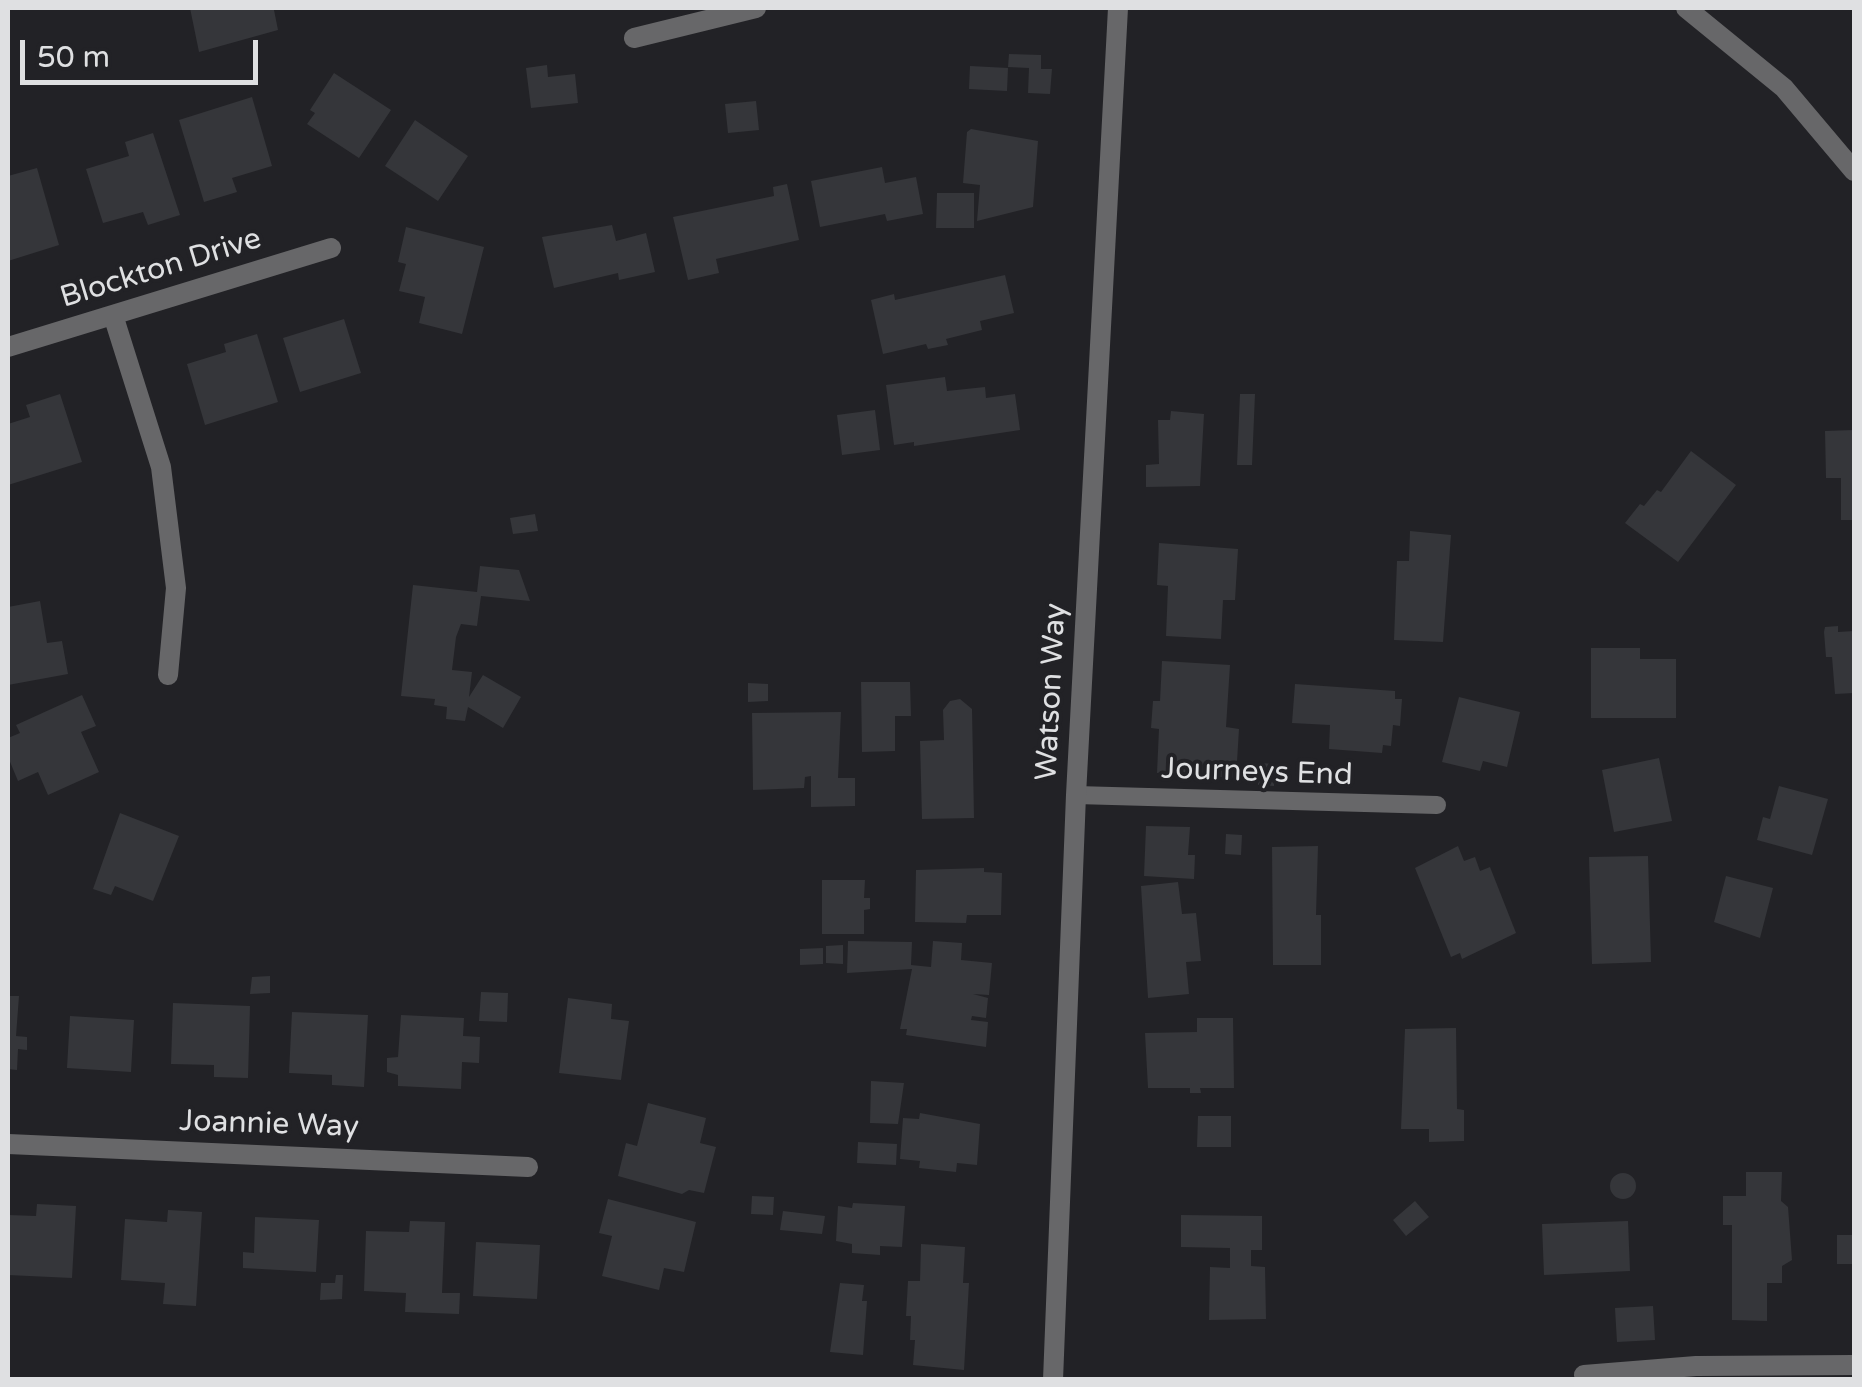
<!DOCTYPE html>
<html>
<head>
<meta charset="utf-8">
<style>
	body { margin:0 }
	#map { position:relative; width:1862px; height:1387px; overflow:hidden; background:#222226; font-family:"Varela Round",sans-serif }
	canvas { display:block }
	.frame { position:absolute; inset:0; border:10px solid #dfe0e2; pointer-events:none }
	.scale { position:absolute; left:20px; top:40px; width:238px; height:45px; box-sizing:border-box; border:5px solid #dfe0e2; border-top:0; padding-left:12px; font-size:30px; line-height:35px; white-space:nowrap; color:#dfe0e2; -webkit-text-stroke:8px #222226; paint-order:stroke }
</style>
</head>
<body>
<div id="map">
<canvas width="1862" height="1387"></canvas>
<div class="frame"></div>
<div class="scale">50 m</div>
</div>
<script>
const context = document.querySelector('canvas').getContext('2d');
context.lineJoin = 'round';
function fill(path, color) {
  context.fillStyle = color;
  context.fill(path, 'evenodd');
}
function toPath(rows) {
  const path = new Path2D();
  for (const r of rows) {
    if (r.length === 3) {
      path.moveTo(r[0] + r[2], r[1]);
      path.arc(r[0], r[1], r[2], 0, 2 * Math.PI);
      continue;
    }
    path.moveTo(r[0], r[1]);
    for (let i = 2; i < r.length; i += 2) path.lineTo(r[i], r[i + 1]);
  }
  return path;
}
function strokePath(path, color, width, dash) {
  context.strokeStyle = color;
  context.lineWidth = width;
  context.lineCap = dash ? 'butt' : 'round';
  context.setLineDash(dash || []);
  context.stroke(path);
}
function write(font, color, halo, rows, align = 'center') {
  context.font = font + ' "Varela Round",sans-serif';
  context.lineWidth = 8;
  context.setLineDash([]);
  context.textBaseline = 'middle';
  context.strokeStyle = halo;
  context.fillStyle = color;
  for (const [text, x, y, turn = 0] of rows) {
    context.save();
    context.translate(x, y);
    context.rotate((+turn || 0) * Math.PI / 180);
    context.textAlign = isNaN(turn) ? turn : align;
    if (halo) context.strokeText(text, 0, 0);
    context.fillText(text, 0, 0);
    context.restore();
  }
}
fill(toPath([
	[190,8,274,10,278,30,199,52],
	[1009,54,1041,55,1041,69,1052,69,1050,94,1028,93,1029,68,1008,67],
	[547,65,548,77,575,74,578,103,531,108,526,68],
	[970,66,1008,68,1007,91,969,89],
	[334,73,391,110,359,158,307,124,315,113,310,110],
	[252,97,272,166,232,178,237,192,204,202,179,120],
	[756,101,759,130,728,133,725,104],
	[415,120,468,156,438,201,385,166],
	[971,129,1038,141,1033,207,977,221,980,185,963,183,967,132],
	[153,133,180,215,148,225,143,212,103,223,86,169,129,156,125,142],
	[882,167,885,183,916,177,923,214,887,221,885,214,820,227,811,181],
	[37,168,59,245,8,261,8,176],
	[787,184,799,240,716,259,719,273,688,280,673,217,774,196,773,187],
	[937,193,974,193,974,228,936,228],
	[612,225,616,241,646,233,655,272,619,280,618,273,554,288,542,237],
	[406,227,484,247,462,334,419,323,425,297,399,291,406,264,398,262],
	[1005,275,1014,313,980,321,982,330,946,339,948,345,928,349,926,344,883,354,871,300,894,294,895,300],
	[344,319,361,373,300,392,283,338],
	[257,334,278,402,205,425,187,364,226,352,224,344],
	[945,377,947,391,985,387,986,398,1015,394,1020,430,914,446,914,442,894,445,886,385],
	[60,394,82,462,8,485,8,424,30,417,26,405],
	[1240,394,1255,394,1252,465,1237,465],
	[875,410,880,450,842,455,837,415],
	[1171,411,1204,414,1200,486,1146,487,1146,465,1159,464,1158,420,1170,420],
	[1854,430,1854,520,1841,520,1841,478,1826,478,1825,431],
	[1691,451,1736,485,1678,562,1625,523,1640,504,1644,506,1657,490,1661,492],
	[535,514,538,531,513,534,510,518],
	[1410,531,1451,535,1443,642,1394,640,1397,561,1409,561],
	[1159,543,1238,549,1235,600,1223,600,1221,639,1166,636,1168,586,1157,585],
	[480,566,519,570,530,601,481,596,477,626,461,624,456,637,452,670,472,672,469,697,483,675,521,697,503,728,468,707,465,721,446,719,447,707,434,705,435,699,401,696,413,585,477,592],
	[40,601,47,643,62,641,68,674,8,685,8,607],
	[1838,626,1838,632,1854,631,1854,693,1835,694,1832,657,1826,657,1824,632,1825,627],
	[1591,648,1640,648,1640,659,1676,659,1676,718,1591,718],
	[1162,661,1230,665,1226,727,1239,729,1236,778,1157,773,1159,729,1151,728,1153,701,1160,701],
	[861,682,910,682,911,716,895,716,895,751,862,752],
	[748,683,768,684,768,701,748,702],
	[1295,684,1395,691,1395,699,1402,699,1400,726,1393,725,1391,746,1383,745,1382,753,1329,749,1330,725,1292,723],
	[82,695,96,726,81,732,99,772,48,795,38,772,18,781,8,757,8,738,20,733,16,725],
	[1459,697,1520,712,1507,767,1483,761,1480,771,1442,762],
	[960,699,972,709,974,818,922,819,920,741,944,740,943,710,950,701],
	[841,712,838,778,855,778,855,806,811,807,811,776,805,777,804,788,753,790,752,713],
	[1659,758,1672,821,1614,832,1602,770],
	[1259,763,1275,764,1274,786,1258,785],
	[1779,786,1828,799,1812,855,1757,840,1763,817,1770,819],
	[120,813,179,836,153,901,115,886,111,895,93,889],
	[1146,826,1190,827,1188,855,1195,855,1194,879,1144,876],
	[1226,834,1242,835,1241,855,1225,854],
	[1318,846,1316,915,1321,915,1321,965,1273,965,1272,847],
	[1458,846,1464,861,1475,857,1480,871,1490,867,1516,933,1462,959,1460,953,1451,957,1415,868],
	[1648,856,1651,962,1592,964,1589,857],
	[984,868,984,872,1002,873,1001,915,967,915,966,923,915,922,916,870],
	[1726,876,1773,888,1760,938,1714,922],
	[822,880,865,880,864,898,870,898,870,909,864,910,864,934,822,934],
	[1178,882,1182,914,1196,913,1201,961,1186,962,1189,994,1148,998,1141,886],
	[848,941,912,942,911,965,931,967,933,941,962,943,961,960,992,963,989,995,973,994,988,998,986,1018,972,1016,971,1020,988,1022,986,1047,906,1035,907,1029,900,1029,912,969,847,973],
	[843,945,843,964,826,963,826,946],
	[823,948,823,964,800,965,800,949],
	[270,976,270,993,250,994,252,977],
	[481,992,508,993,507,1022,479,1021],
	[8,996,19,996,16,1036,27,1037,27,1050,18,1049,17,1070,8,1069],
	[568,998,612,1004,611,1019,629,1021,621,1080,559,1073],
	[173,1003,250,1006,248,1078,214,1077,214,1065,171,1064],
	[292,1012,368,1015,364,1087,332,1085,332,1075,289,1073],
	[401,1015,464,1018,463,1036,480,1037,479,1063,462,1062,461,1089,398,1086,398,1075,387,1072,387,1058,398,1057],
	[70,1016,134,1020,131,1072,67,1068],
	[1197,1018,1233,1018,1234,1088,1200,1088,1201,1093,1190,1093,1190,1088,1148,1088,1145,1033,1197,1032],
	[1456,1028,1457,1109,1464,1110,1464,1141,1429,1142,1429,1129,1401,1129,1405,1029],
	[871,1081,904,1083,898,1124,870,1123],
	[648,1103,706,1118,700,1143,716,1147,704,1193,689,1190,682,1194,618,1176,626,1143,637,1146],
	[920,1113,980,1124,977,1165,957,1163,956,1172,919,1168,920,1161,900,1159,903,1118,919,1119],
	[1198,1116,1231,1116,1231,1147,1197,1147],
	[858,1142,897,1144,896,1165,857,1163],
	[1746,1172,1782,1172,1781,1201,1788,1207,1792,1260,1782,1266,1782,1283,1767,1283,1767,1321,1732,1320,1732,1225,1723,1225,1723,1196,1746,1196],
	[1623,1186,13],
	[752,1196,774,1197,773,1215,751,1214],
	[608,1199,696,1222,684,1272,664,1268,659,1290,602,1276,612,1236,599,1233],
	[1415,1201,1429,1217,1406,1236,1393,1220],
	[853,1203,905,1206,902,1247,880,1246,880,1255,852,1253,852,1244,836,1241,838,1206,852,1208],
	[37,1204,76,1206,72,1278,8,1275,8,1215,36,1216],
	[168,1210,202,1212,196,1306,163,1304,165,1283,121,1280,125,1219,167,1222],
	[783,1211,825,1216,822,1234,780,1230],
	[1181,1215,1262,1216,1262,1250,1251,1250,1251,1266,1265,1267,1266,1319,1209,1320,1210,1267,1230,1268,1230,1248,1181,1247],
	[255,1217,319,1220,316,1272,243,1268,243,1252,254,1253],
	[410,1221,445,1222,442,1293,460,1293,459,1314,405,1312,406,1293,364,1291,366,1231,409,1232],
	[1628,1221,1630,1271,1544,1275,1542,1224],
	[1837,1235,1854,1235,1854,1264,1837,1264],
	[476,1242,540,1245,537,1299,473,1296],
	[921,1244,965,1247,963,1283,969,1283,964,1370,913,1365,915,1340,910,1340,911,1316,906,1316,908,1281,920,1281],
	[336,1275,343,1275,342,1299,320,1300,321,1283,335,1283],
	[840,1283,864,1285,862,1301,867,1301,863,1355,830,1352],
	[1653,1306,1655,1340,1617,1342,1615,1308]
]), '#35363a');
strokePath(toPath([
	[1076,795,1437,805]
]), '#676769', 18);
strokePath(toPath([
	[1686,8,1784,88,1854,171],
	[634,38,756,8],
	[113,315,161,467,176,588,168,675],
	[8,347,331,248],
	[8,1144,528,1167],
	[1584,1375,1696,1366,1854,1365],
	[1053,1380,1076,795,1118,8]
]), '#676769', 20);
write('30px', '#dfe0e2', '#222226', [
	["Blockton Drive",161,269,-17],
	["Watson Way",1052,692,-87],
	["Journeys End",1257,773,2],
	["Joannie Way",269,1125,2]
]);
</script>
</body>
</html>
